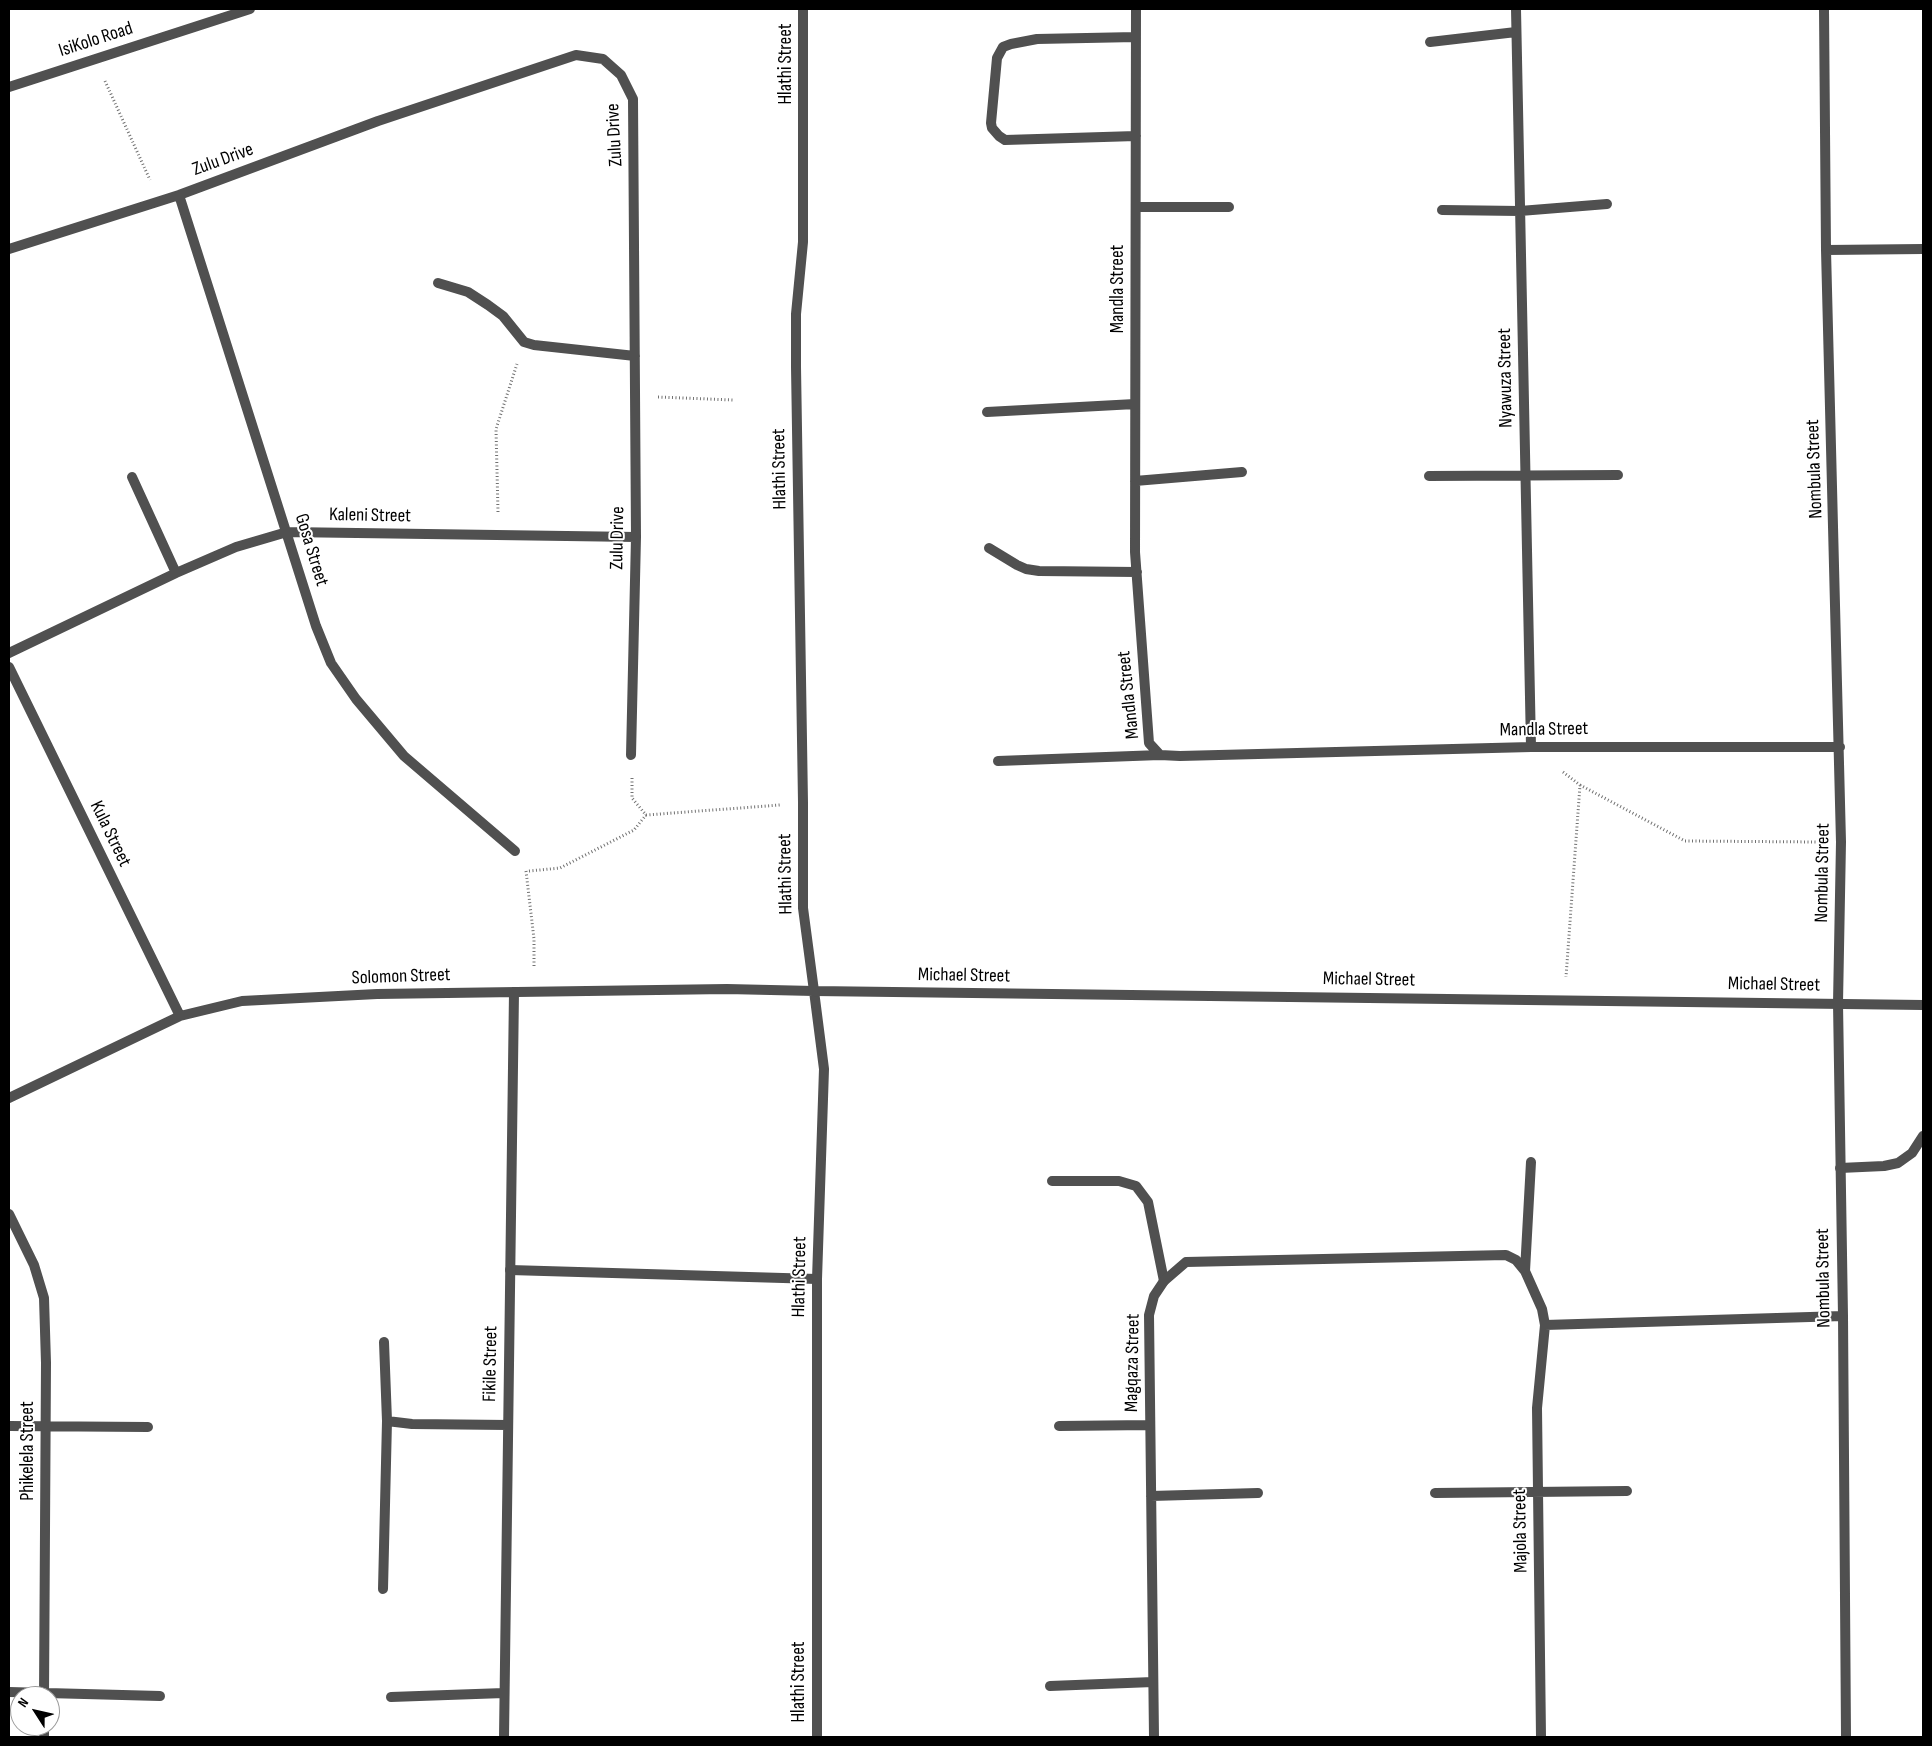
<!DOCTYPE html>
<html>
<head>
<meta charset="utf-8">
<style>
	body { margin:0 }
	#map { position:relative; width:1932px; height:1746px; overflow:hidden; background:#fff; font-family:"Sofia Sans Condensed",sans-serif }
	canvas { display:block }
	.frame { position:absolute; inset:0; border:10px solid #000; pointer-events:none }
	.north { position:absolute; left:10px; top:1686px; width:50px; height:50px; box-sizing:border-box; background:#fff; border:1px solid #999; border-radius:50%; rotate:305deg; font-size:14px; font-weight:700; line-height:20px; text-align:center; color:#000 }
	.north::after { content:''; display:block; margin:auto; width:18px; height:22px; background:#000; clip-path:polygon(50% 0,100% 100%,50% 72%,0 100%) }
</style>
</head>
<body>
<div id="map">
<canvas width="1932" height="1746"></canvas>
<div class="frame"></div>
<div class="north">N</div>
</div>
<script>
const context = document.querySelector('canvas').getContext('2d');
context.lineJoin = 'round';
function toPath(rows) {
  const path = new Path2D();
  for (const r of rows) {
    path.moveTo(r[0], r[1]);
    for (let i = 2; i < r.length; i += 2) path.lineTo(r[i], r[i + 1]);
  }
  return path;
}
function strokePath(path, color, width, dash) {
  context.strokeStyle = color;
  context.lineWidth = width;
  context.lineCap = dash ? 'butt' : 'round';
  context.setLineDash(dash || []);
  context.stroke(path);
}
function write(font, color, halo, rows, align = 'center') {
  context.font = font + ' "Sofia Sans Condensed",sans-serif';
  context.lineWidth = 4;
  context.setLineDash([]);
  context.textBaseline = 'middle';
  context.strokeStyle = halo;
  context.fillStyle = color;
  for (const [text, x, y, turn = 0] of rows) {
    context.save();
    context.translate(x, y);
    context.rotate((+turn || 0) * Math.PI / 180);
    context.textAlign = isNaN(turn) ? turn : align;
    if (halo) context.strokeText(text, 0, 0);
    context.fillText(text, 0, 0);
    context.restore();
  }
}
strokePath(toPath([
	[105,81,150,180],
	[658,397,733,400],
	[498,512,496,429,517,364],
	[1563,772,1580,785,1566,977],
	[632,778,632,798,646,815,780,805],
	[1580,785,1685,841,1818,842],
	[526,871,534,939,534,967],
	[529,871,560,868,634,830,646,815]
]), '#727272', 3, [1, 2.5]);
strokePath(toPath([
	[1840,1168,1884,1166,1898,1163,1912,1153,1923,1136],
	[1052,1181,1119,1181,1136,1186,1148,1202,1164,1281],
	[510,1270,817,1279]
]), '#505050', 10);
strokePath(toPath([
	[1136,9,1135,552,1149,743,1160,755,1180,756,1531,747,1840,747],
	[1516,9,1531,747],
	[1824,9,1826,250,1841,842,1838,1003,1843,1316,1846,1737],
	[1430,42,1516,32],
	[9,87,250,9],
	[1136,136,1005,140,999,136,992,128,991,123,997,58,1003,47,1011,44,1037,39,1136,37],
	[179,195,316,626,331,663,356,699,404,756,515,851],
	[1136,207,1229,207],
	[1442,210,1520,211,1607,204],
	[9,249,179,195,378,121,576,55,603,59,621,75,633,99,636,537,631,755],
	[1826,250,1923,249],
	[438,283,468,292,488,305,503,316,524,342,534,345,635,356],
	[987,412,1135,404],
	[1429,476,1618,475],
	[132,477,176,573],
	[1135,481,1242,472],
	[989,548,1017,565,1026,569,1039,571,1137,572],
	[9,653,176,573,236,547,287,532,636,537],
	[9,667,180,1016],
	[998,761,1160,755],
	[9,1098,180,1016,242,1001,377,994,727,989,814,991,824,1069,817,1279,817,1737],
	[9,1214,34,1265,44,1298,46,1363,44,1696],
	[1525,1271,1531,1162],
	[1545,1325,1843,1316],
	[384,1342,387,1421,412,1424,508,1425],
	[9,1426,148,1427],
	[1059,1426,1150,1425],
	[1435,1493,1627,1491],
	[1151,1496,1258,1493],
	[383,1589,387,1421],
	[1050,1686,1153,1682],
	[9,1692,160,1696],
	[391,1697,504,1693],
	[44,1737,44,1726],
	[504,1737,514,992],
	[1154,1737,1149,1315,1154,1296,1164,1281,1186,1262,1506,1255,1516,1260,1525,1271,1542,1309,1545,1325,1537,1408,1541,1737]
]), '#505050', 10);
strokePath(toPath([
	[803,9,803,242,796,314,796,367,803,802,803,908,814,991,1923,1005]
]), '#505050', 10);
write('19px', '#000', '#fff', [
	["IsiKolo Road",96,40,-18],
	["Hlathi Street",786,64,-90],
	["Zulu Drive",615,135,-93],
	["Zulu Drive",223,160,-20],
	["Mandla Street",1118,289,-90],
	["Nyawuza Street",1506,378,-91],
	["Hlathi Street",780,469,-91],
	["Nombula Street",1815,469,-92],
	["Kaleni Street",370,516,1],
	["Zulu Drive",618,538,-89],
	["Gosa Street",311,550,73],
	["Mandla Street",1129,695,-96],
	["Mandla Street",1544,730,-1],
	["Kula Street",110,834,64],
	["Nombula Street",1823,873,-89],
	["Hlathi Street",786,874,-91],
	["Michael Street",964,976,1],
	["Solomon Street",401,977,-2],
	["Michael Street",1369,980,1],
	["Michael Street",1774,985,1],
	["Hlathi Street",800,1277,-89],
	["Nombula Street",1824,1278,-91],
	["Magqaza Street",1133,1363,-89],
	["Fikile Street",491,1364,-89],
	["Phikelela Street",28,1451,-90],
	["Majola Street",1521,1531,-91],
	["Hlathi Street",799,1682,-90]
]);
</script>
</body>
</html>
